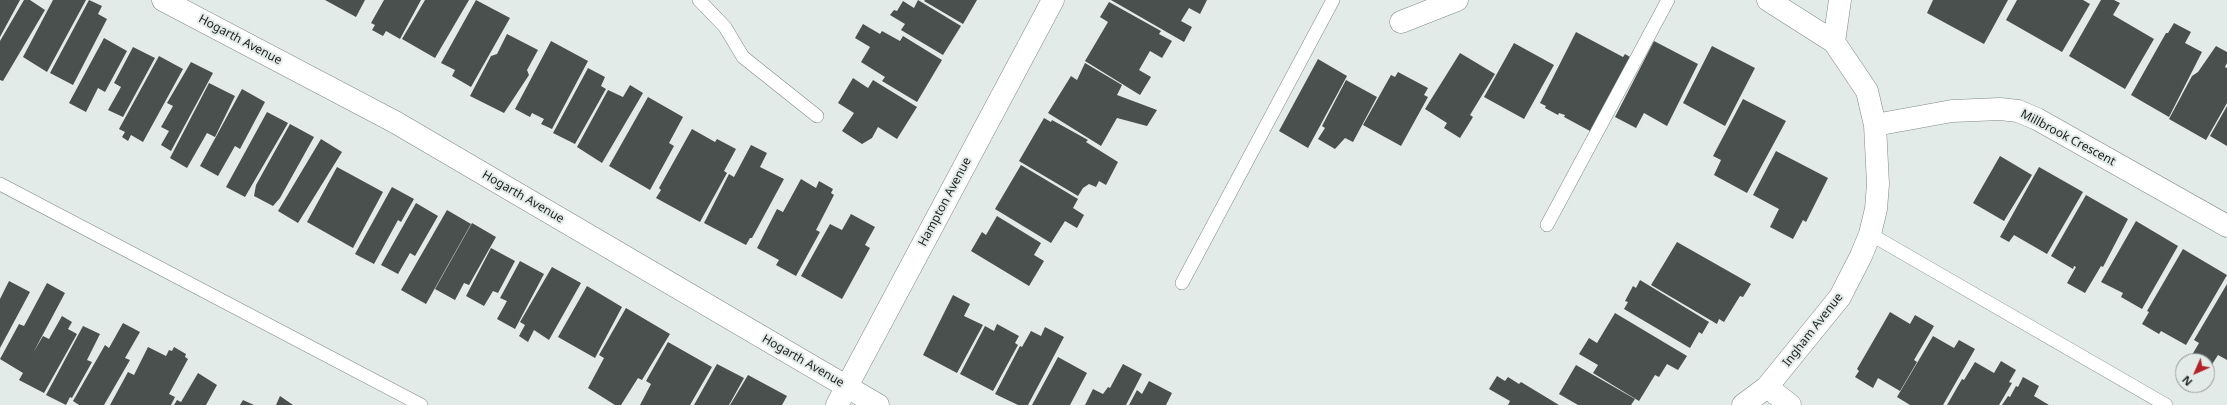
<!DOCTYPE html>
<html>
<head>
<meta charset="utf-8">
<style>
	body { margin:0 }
	#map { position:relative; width:2227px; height:405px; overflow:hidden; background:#e3ebe9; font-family:"Noto Sans",sans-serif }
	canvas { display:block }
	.north { position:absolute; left:2175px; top:353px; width:40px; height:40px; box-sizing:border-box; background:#e3ebe9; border:1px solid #959b99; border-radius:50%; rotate:225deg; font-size:11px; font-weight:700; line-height:16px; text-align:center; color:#202322 }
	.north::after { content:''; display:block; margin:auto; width:14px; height:18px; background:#b32227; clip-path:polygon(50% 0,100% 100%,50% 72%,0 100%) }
</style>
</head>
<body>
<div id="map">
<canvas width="2227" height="405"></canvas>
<div class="north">N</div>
</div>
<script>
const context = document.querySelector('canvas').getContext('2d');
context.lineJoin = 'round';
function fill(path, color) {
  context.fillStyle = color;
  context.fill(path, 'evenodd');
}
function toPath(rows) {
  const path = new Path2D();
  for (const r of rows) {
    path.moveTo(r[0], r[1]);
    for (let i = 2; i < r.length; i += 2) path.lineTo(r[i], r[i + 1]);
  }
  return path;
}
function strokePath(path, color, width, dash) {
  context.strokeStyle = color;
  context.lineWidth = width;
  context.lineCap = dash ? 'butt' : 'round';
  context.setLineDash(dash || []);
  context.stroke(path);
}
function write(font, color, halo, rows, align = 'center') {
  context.font = font + ' "Noto Sans",sans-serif';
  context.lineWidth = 4;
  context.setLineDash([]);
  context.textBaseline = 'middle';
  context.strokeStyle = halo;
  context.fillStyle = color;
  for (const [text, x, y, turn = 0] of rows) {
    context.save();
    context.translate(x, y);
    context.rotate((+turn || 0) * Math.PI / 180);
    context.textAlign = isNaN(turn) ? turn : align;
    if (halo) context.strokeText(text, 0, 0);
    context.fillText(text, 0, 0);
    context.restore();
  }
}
fill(toPath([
	[0,0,20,0,0,37],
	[24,0,30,0,45,10,3,81,0,80,0,41],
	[53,0,86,0,47,72,23,57],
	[89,0,102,6,98,14,107,19,73,85,50,73],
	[325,0,365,0,356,17],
	[384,0,421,0,400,39,386,31,383,36,372,30,375,25,371,23],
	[425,0,469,0,435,58,402,39],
	[476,0,510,18,471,87,452,76,455,70,441,63],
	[918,0,961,26,943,55,901,30,905,24,890,15,894,10,897,11,903,1,914,8],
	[925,0,977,0,963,24,924,1],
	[1111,0,1207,0,1200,14,1189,8,1181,21,1192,27,1184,42],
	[1933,0,2008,0,1984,44,1927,13],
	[2017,0,2083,0,2090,4,2062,52,2006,20],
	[2101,0,2114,0,2120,3,2113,15,2154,39,2125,89,2069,56],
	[1109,2,1161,31,1159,34,1172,41,1162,58,1150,51,1139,70,1151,77,1140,95,1085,61,1108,22,1100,17],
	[2174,23,2191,32,2185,43,2202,52,2169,117,2131,95,2166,33,2168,33],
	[863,24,880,34,882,31,900,41,903,36,942,60,917,102,882,81,885,77,861,62,870,47,855,38],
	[1576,32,1623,57,1625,54,1630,57,1590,131,1564,117,1565,115,1559,113,1558,115,1545,108,1546,106,1540,103],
	[507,34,538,50,527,70,529,75,504,113,470,96,491,56,497,54],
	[104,38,127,51,105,92,98,88,86,112,69,103],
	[551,41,588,61,552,129,541,124,544,119,532,113,530,117,515,109],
	[1654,41,1698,64,1667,126,1644,113,1636,128,1615,117],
	[1514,43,1554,65,1524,119,1484,97],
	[1712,46,1755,68,1725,126,1683,103],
	[2216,46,2227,52,2227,63,2225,67,2227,68,2227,103,2206,140,2169,119,2192,76,2198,72],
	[133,47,155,58,123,117,108,110,121,87,114,83],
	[1460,53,1495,74,1470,115,1473,117,1460,138,1444,128,1447,123,1425,109],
	[159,56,183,69,143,142,131,135,128,141,122,137,125,132,119,129],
	[1318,59,1347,76,1308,148,1279,131],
	[191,62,213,73,171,151,161,145,169,131,161,127,173,106,167,103],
	[1085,63,1122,85,1117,95,1157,110,1147,126,1117,118,1101,146,1048,113,1071,76,1077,80],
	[588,68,605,77,601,86,606,89,575,144,553,133],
	[1398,72,1428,88,1424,95,1428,97,1401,146,1363,125,1391,75,1395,77],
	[853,78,868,88,873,80,917,107,897,139,878,127,872,138,862,144,842,131,854,113,838,103],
	[1346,80,1377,97,1353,142,1345,138,1335,149,1318,139,1325,128,1322,126],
	[209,83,235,96,215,137,207,133,187,168,170,158],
	[630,85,643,93,602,163,577,147,608,90,623,97],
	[242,89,265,102,240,149,235,146,218,176,200,166],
	[648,97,683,117,669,143,674,146,650,190,609,166],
	[1743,99,1786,121,1747,193,1714,175,1721,160,1713,156],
	[2227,106,2227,146,2210,136],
	[267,112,288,123,245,197,226,187],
	[1044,118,1051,122,1052,120,1088,140,1086,142,1118,162,1106,185,1099,181,1096,187,1089,184,1083,188,1078,196,1019,161],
	[290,124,314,137,280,198,273,206,254,196,256,185],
	[692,129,715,142,717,139,736,149,724,171,727,173,700,222,656,198,661,190,659,188],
	[321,139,342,152,298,223,278,211],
	[751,145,767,153,760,167,784,179,752,238,750,238,746,245,704,223,729,174,734,177],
	[1776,151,1828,178,1806,222,1803,220,1793,239,1770,227,1779,209,1753,195],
	[2000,156,2032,175,2004,221,1973,203],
	[1021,165,1078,199,1073,208,1084,215,1077,228,1065,221,1051,243,995,209],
	[337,167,383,192,353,248,307,222],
	[2039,167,2083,192,2047,254,2014,235,2009,242,2000,237],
	[801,179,816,188,819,181,833,189,831,193,834,195,816,230,820,232,796,276,776,265,779,260,757,248,777,209,783,212],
	[392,187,414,199,401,222,398,220,374,264,355,254],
	[2086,195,2128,219,2103,267,2101,266,2085,293,2067,283,2076,267,2074,266,2073,269,2051,256],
	[416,203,438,216,415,256,410,253,398,274,381,265],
	[447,210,471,224,426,304,401,290],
	[851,214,875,227,865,245,870,248,842,299,801,276,830,224,842,230],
	[997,216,1041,243,1034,255,1044,261,1029,286,971,251,982,232,986,235],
	[2136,221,2178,246,2142,309,2121,297,2123,293,2101,282],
	[472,223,496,237,469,285,464,283,455,300,435,289],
	[1677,242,1751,284,1743,297,1740,296,1724,322,1719,319,1717,324,1651,285],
	[491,248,515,261,498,293,493,291,484,306,466,296],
	[2183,249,2227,275,2186,345,2161,331,2159,334,2142,324,2149,312,2147,311],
	[520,261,544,274,515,329,497,319,507,301,500,298],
	[552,267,581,283,549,340,534,330,528,342,519,336,525,325,520,322],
	[1640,280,1709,322,1702,334,1699,332,1690,348,1624,309,1628,302,1625,301,1633,286,1636,288],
	[9,281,30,292,0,348,0,299],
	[47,283,65,293,33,353,43,336,49,339,62,316,72,322,68,329,77,334,44,393,19,380,23,373,0,359,19,324,24,326],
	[2227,284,2227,360,2218,355,2211,366,2207,364,2207,361,2202,361,2192,355,2199,343,2194,340],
	[587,286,622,307,595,358,558,337],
	[953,295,970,304,964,316,983,325,957,373,923,355],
	[626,308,670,334,642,380,638,378,621,405,615,405,588,388,604,358,599,355],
	[1890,312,1910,324,1915,315,1934,326,1914,360,1917,362,1900,391,1878,378,1873,388,1855,377,1859,371,1857,369],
	[1615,313,1687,356,1678,370,1667,364,1659,377,1655,375,1639,401,1593,373,1598,365,1579,354,1589,338,1597,343],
	[123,323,140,332,125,358,130,360,104,405,79,405,73,401,105,345,109,348],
	[997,324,1019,336,1015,343,1018,345,993,391,960,374,985,326,994,331],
	[83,326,100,334,87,360,92,362,72,398,70,397,66,405,46,395],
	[1045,327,1064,337,1028,405,1018,405,995,394,1020,346,1022,347,1031,331,1041,336],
	[1933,336,1954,348,1959,340,1975,349,1943,405,1910,405,1897,397],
	[668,342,712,367,690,405,640,405,651,384,646,381],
	[148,347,166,356,169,350,172,351,174,347,186,354,185,357,188,359,169,394,175,397,171,405,110,405,128,372,134,375],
	[1058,357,1087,373,1070,405,1032,405],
	[2001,361,2016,370,2009,382,2012,383,1999,405,1947,405,1962,379,1964,380,1975,362,1994,373],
	[717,364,744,378,729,405,694,405],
	[1123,364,1142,374,1126,405,1085,405,1093,389,1103,394,1108,387,1110,388],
	[1576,365,1635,399,1631,405,1578,405,1559,394],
	[198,373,217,385,206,405,174,405,177,400,181,402],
	[748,375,787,396,782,405,730,405],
	[1497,376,1505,381,1508,377,1519,384,1521,382,1559,405,1508,405,1510,401,1489,389],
	[2023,377,2039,386,2034,396,2049,405,2002,405,2008,396,2010,397,2016,386,2018,387],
	[1149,381,1172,393,1166,405,1129,405,1137,390,1142,394],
	[280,396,293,405,276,405],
	[243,400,254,405,240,405]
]), '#49504e');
const lane = toPath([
	[699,0,725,27,743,57,817,116],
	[0,184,421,405],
	[1547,225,1668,0],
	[1870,234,2166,405],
	[1182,283,1333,0]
]);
const street = toPath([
	[163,0,395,122,878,405],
	[1401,22,1457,0],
	[1834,42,1840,0],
	[1875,125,1952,111,2000,109,2018,111,2037,119,2227,226],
	[1767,387,1790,405],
	[837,405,1053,0],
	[1743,405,1767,387,1840,297,1861,256,1870,234,1876,209,1878,184,1875,125,1867,91,1834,42,1768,0]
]);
strokePath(lane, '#818987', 14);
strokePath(street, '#818987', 23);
strokePath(lane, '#fff', 13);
strokePath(street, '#fff', 22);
write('12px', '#202322', '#e3ebe9', [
	["Hogarth Avenue",240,40,28],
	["Millbrook Crescent",2068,138,28],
	["Hogarth Avenue",523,197,30],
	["Hampton Avenue",945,202,-62],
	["Ingham Avenue",1813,330,-52],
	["Hogarth Avenue",803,361,30]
]);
</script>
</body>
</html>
